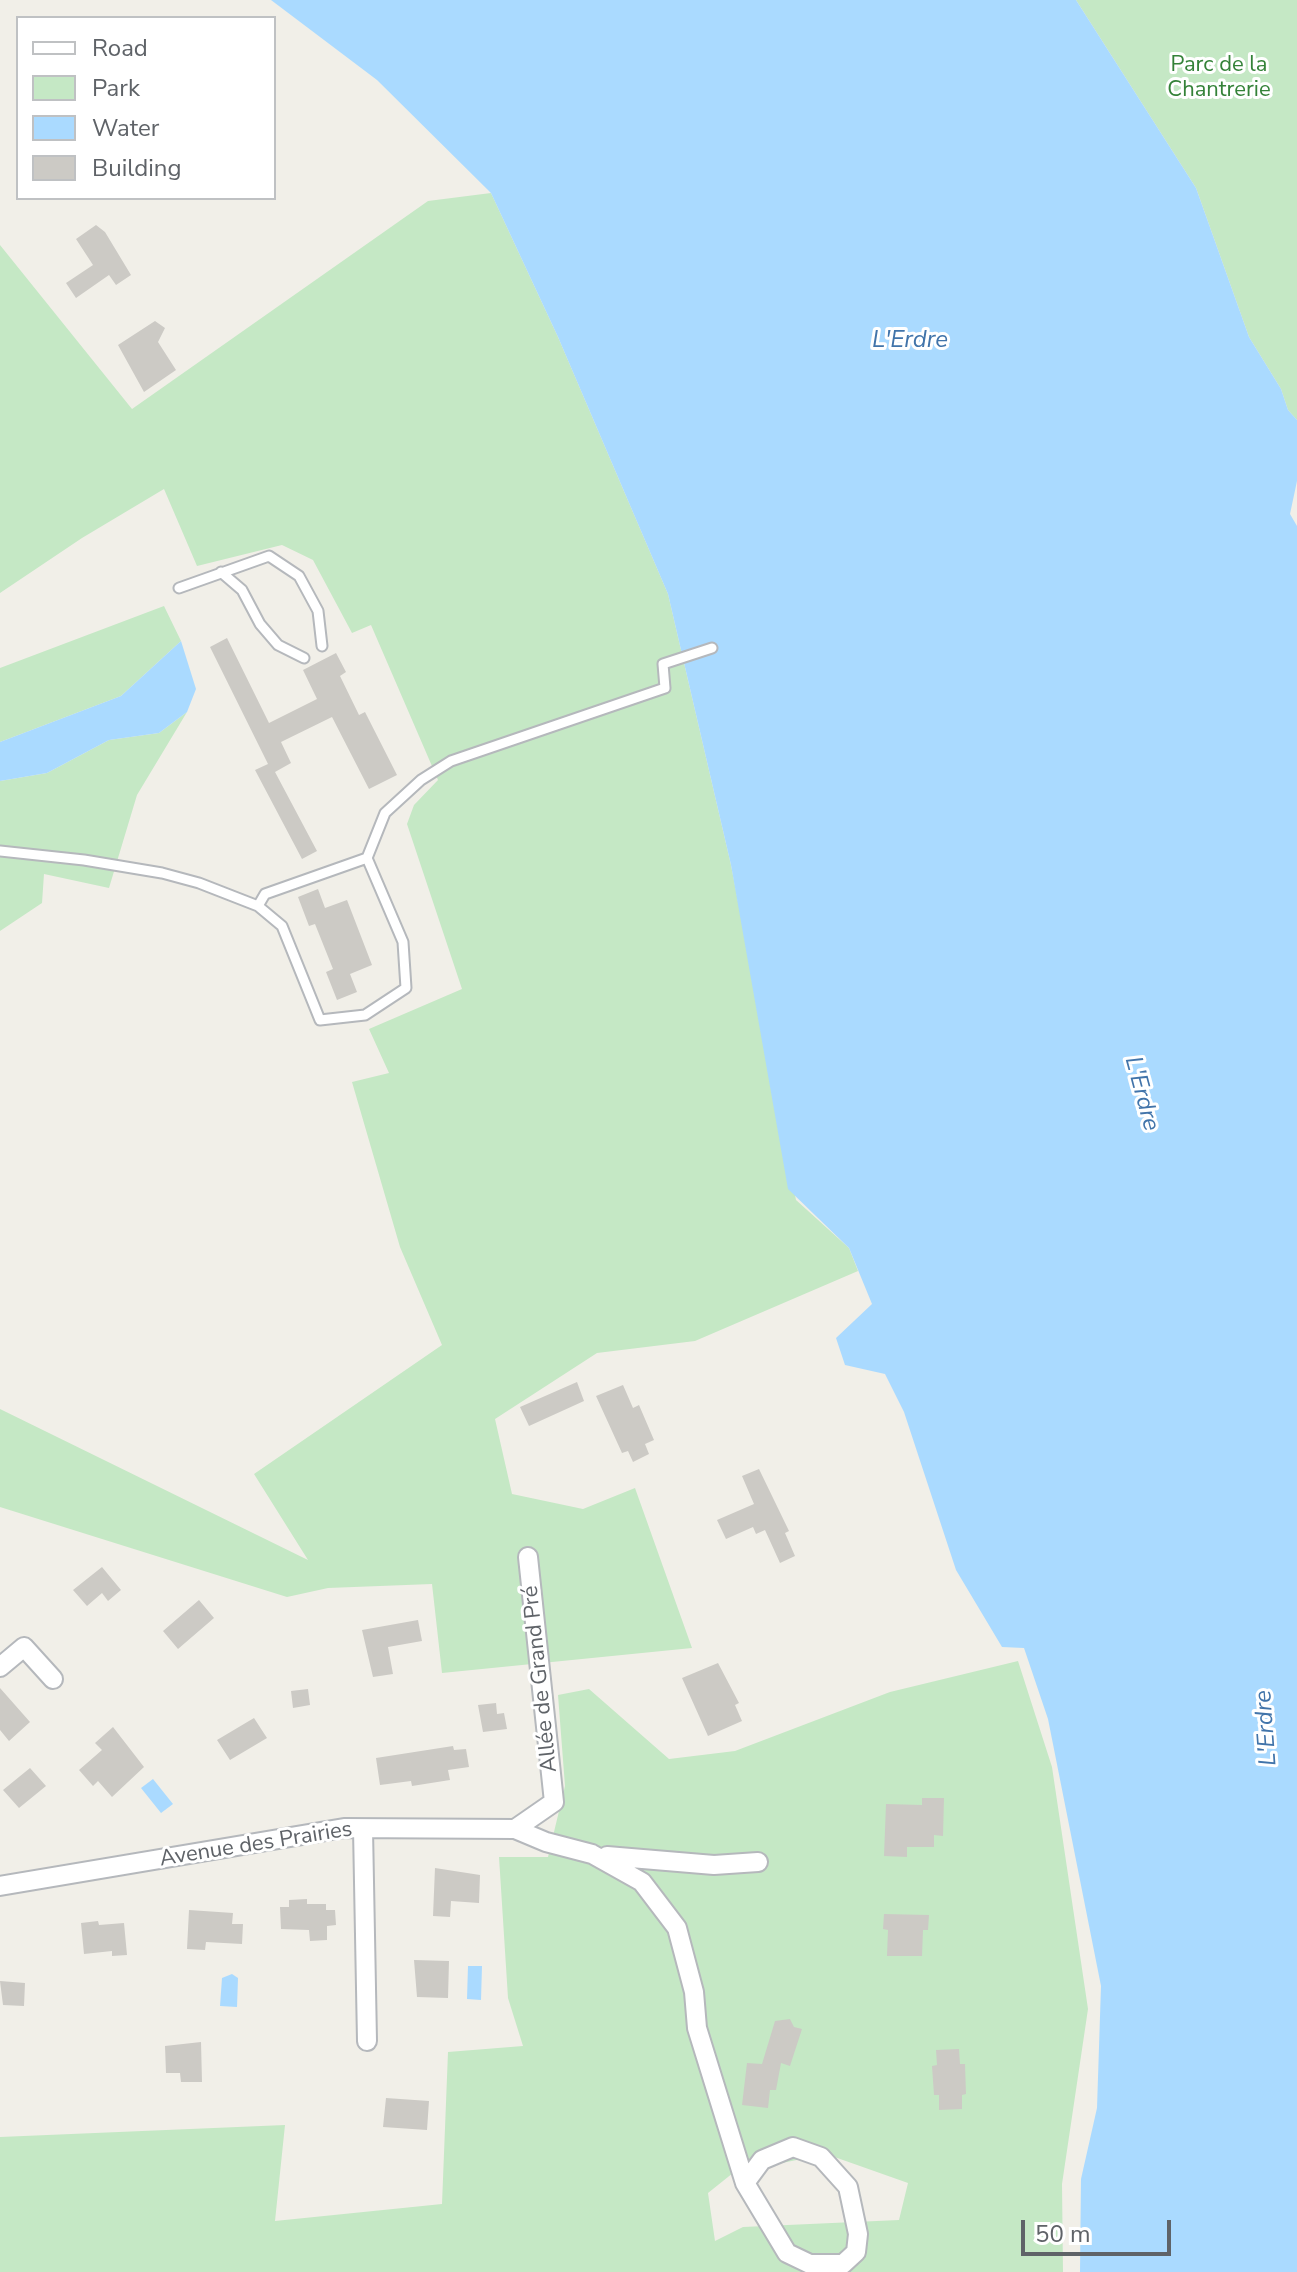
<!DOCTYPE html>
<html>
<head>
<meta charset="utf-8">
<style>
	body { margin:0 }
	#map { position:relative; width:1297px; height:2272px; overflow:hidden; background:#f1efe8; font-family:"Nunito Sans",sans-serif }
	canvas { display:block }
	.legend { position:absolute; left:16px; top:16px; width:260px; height:184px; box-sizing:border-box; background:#fff; border:2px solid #bfc1c3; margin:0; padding:10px 14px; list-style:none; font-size:24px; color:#5f6368 }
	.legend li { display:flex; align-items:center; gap:16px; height:40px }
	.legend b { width:40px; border:2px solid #bfc1c3 }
	.scale { position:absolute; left:1021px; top:2220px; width:150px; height:36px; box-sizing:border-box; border:4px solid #5f6368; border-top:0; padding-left:10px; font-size:24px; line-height:28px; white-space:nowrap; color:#5f6368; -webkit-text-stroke:6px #fff; paint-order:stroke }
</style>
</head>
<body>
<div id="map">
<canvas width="1297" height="2272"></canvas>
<ul class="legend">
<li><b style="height:10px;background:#fff"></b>Road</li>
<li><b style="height:22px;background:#c5e8c5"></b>Park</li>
<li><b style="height:22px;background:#aadaff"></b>Water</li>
<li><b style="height:22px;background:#cccac5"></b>Building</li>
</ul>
<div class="scale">50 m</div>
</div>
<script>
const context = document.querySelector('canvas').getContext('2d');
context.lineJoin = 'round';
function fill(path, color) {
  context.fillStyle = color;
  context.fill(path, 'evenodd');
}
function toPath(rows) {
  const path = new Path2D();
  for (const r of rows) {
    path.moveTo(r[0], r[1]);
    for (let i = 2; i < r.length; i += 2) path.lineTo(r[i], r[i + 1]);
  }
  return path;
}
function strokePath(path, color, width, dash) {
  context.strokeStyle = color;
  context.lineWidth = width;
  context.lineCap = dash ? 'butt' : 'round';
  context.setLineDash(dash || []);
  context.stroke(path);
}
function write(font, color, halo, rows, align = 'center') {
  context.font = font + ' "Nunito Sans",sans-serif';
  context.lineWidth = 6;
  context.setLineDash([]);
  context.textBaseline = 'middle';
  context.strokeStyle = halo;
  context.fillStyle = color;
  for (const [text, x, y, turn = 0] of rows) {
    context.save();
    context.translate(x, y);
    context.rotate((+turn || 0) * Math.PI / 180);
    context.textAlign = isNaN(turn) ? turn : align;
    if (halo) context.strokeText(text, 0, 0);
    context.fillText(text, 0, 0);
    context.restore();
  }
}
fill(toPath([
	[1076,0,1297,0,1297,420,1288,410,1281,389,1249,337,1196,188],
	[491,193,558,337,668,594,731,865,796,1200,849,1248,858,1271,695,1341,597,1353,495,1419,512,1494,583,1509,635,1488,692,1648,442,1673,432,1584,328,1588,287,1597,0,1507,0,1409,308,1560,254,1474,442,1345,400,1247,352,1082,389,1073,369,1029,462,989,407,824,414,805,438,780,371,625,352,633,313,560,282,545,197,566,164,489,82,538,0,593,0,245,132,409,428,201],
	[164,606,181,641,121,696,0,742,0,668],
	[187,712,137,795,109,888,44,874,42,903,0,931,0,781,47,773,109,740,159,733],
	[1018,1661,1052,1767,1088,2009,1062,2184,1063,2272,0,2272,0,2137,285,2125,275,2221,442,2204,448,2052,523,2046,508,1998,499,1857,548,1857,565,1786,558,1695,589,1689,669,1759,735,1751,890,1692],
	[826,2154,908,2183,899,2220,743,2227,715,2241,708,2193,733,2173]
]), '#c5e8c5');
fill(toPath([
	[271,0,1076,0,1196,188,1249,337,1281,389,1288,410,1297,420,1297,481,1290,514,1297,526,1297,2272,1080,2272,1081,2179,1097,2108,1101,1986,1048,1719,1024,1648,1002,1647,956,1570,904,1412,885,1374,845,1365,836,1338,872,1304,849,1248,788,1189,731,865,668,594,558,337,491,193,377,80],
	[181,641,196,689,187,712,159,733,109,740,47,773,0,781,0,742,121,696],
	[153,1779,173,1804,161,1813,141,1788],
	[468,1966,482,1966,481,2000,467,1999],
	[232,1974,238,1978,237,2007,220,2006,222,1978]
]), '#aadaff');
fill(toPath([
	[96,225,105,232,131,275,116,285,109,275,76,298,66,283,93,265,76,239],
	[155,321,165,328,158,342,176,370,144,392,118,345],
	[227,638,269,723,317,699,303,670,336,653,346,672,340,676,359,715,365,712,397,775,369,789,332,717,281,742,291,763,275,772,317,851,302,859,255,770,268,764,210,647],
	[318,889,325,908,347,900,372,965,350,974,357,992,337,1000,326,972,333,969,315,924,309,926,298,897],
	[577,1382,584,1401,529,1426,520,1407],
	[623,1385,633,1408,639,1405,654,1440,645,1444,649,1454,633,1462,628,1451,622,1453,596,1396],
	[759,1469,789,1531,785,1533,795,1556,780,1563,765,1530,756,1534,753,1527,726,1539,717,1520,754,1504,742,1476],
	[102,1567,121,1590,108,1601,102,1593,87,1606,73,1590],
	[199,1600,214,1618,178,1649,163,1631],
	[418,1620,422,1641,388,1647,393,1674,373,1677,362,1630],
	[718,1663,739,1703,735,1705,742,1721,708,1736,682,1678],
	[0,1688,30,1722,9,1741,0,1730],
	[308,1689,310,1705,293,1708,291,1691],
	[496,1703,497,1714,504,1713,507,1729,483,1732,478,1705],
	[254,1718,267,1738,230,1760,217,1740],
	[113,1727,144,1767,112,1797,98,1781,93,1786,79,1770,102,1750,95,1743],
	[453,1746,454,1750,466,1749,469,1767,448,1770,450,1780,412,1786,411,1781,380,1785,376,1758],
	[30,1768,46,1786,19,1808,3,1790],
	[922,1798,944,1798,943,1836,934,1835,934,1847,907,1847,907,1857,884,1856,886,1804,922,1805],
	[435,1868,480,1875,479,1903,451,1901,450,1917,433,1916],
	[307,1899,307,1904,326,1904,326,1910,335,1910,336,1925,327,1926,327,1940,310,1941,309,1930,281,1929,280,1907,289,1907,289,1900],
	[189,1910,233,1913,232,1924,243,1924,242,1944,206,1942,205,1950,187,1949],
	[884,1914,929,1915,928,1930,923,1930,922,1956,887,1956,888,1930,883,1929],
	[98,1921,99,1925,124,1923,127,1955,112,1956,112,1951,84,1954,81,1923],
	[414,1960,449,1961,448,1998,417,1997],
	[0,1981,25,1983,24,2006,3,2005],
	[790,2019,794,2027,802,2029,790,2066,781,2063,776,2090,770,2090,768,2108,742,2105,747,2063,762,2064,775,2021],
	[201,2042,202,2082,181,2082,180,2073,166,2073,165,2046],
	[959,2049,960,2064,965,2064,966,2094,962,2095,962,2109,939,2110,939,2095,934,2095,932,2066,937,2065,936,2050],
	[386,2098,429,2101,427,2130,383,2127]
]), '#cccac5');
const lane = toPath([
	[221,572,242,590,260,624,278,645,304,658],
	[179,588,269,556,299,576,318,611,322,646],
	[0,851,84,860,162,873,199,883,258,906,282,926,320,1020,365,1015,406,988,403,942,367,858,265,894,258,906],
	[367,858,385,813,421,780,451,761,665,688,663,664,712,648]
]);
const street = toPath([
	[0,1667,24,1647,53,1679],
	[363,1829,367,2041],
	[515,1829,546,1842,592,1854,642,1882,677,1928,694,1992,697,2028,745,2183,787,2253,810,2264,843,2264,856,2252,858,2234,848,2187,821,2157,793,2147,762,2160,745,2183],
	[607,1856,714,1865,758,1862],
	[0,1886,344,1828,515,1829,554,1802,528,1557]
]);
strokePath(lane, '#b5b8bc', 13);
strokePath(street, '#b5b8bc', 22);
strokePath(lane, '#fff', 9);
strokePath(street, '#fff', 18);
write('22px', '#348238', '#fff', [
	["Parc de la",1219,66],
	["Chantrerie",1219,91]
]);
write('22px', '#5f6368', '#fff', [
	["Allée de Grand Pré",541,1679,-96],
	["Avenue des Prairies",256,1845,-9]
]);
write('italic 24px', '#4174aa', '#fff', [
	["L'Erdre",910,341],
	["L'Erdre",1141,1094,75],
	["L'Erdre",1267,1728,-94]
]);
</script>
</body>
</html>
